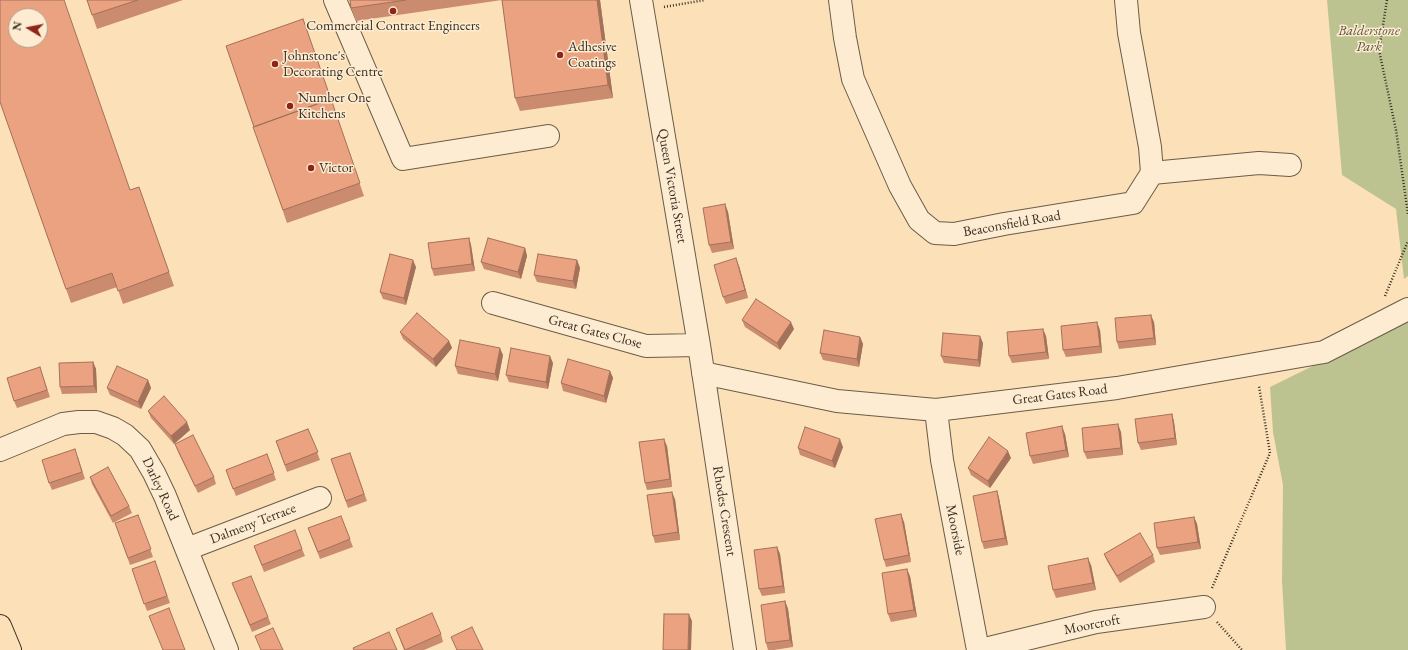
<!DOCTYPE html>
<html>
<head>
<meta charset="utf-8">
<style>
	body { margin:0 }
	#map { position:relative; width:1408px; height:650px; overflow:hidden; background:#fce1b8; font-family:"EB Garamond",serif }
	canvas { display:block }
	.north { position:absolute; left:8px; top:8px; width:40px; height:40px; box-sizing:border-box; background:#fdecd1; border:1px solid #aea08c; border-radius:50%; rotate:280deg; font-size:11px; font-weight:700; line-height:16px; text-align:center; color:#382f24 }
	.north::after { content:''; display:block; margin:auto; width:14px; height:18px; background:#8f2418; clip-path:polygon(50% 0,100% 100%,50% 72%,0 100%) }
</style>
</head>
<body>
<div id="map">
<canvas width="1408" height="650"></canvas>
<div class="north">N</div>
</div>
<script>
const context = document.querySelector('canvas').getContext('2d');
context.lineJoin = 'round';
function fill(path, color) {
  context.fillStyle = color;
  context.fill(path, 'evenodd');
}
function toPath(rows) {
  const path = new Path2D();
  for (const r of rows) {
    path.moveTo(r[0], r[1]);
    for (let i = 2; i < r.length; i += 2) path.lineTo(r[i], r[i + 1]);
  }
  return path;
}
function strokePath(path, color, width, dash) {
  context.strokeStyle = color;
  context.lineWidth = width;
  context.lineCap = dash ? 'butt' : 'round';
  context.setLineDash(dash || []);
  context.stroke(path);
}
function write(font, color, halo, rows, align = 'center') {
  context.font = font + ' "EB Garamond",serif';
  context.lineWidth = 3;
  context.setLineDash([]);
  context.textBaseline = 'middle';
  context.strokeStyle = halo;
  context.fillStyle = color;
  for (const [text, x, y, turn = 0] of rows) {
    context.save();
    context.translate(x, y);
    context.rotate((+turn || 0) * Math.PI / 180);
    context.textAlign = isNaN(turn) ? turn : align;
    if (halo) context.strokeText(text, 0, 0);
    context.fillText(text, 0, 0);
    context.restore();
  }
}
fill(toPath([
	[1327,0,1408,0,1408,276,1404,279,1396,209,1342,175],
	[1408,319,1408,650,1286,650,1282,581,1283,485,1273,432,1270,387]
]), '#bdc390');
const minor = toPath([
	[335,0,403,159,548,136],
	[641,0,699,345,745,650],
	[840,0,845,38,853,79,900,186,919,220,935,233,954,234,1004,224,1133,203,1152,173,1150,147,1129,33,1126,0],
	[1152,173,1259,163,1290,165],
	[493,303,646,346,699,345],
	[703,373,837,401,936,410,1117,388,1324,352,1408,309],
	[936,410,942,460,978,650],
	[0,450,63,424,79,422,96,422,113,428,125,435,140,449,154,473,165,496,227,650],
	[187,549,320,498],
	[981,650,1096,622,1204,607]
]);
const highway = toPath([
	[0,626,10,650]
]);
strokePath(minor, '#695c49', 24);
strokePath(highway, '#382f24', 24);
strokePath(toPath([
	[1387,0,1379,50,1396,130,1408,214],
	[664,7,705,0],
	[1385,296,1408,241],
	[1212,588,1270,453,1259,386],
	[1217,622,1242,650]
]), '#382f24', 2.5, [1, 2]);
strokePath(minor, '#fdecd1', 22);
strokePath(highway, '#fce1b8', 22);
fill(toPath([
	[87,0,183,0,97,29],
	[350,0,600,0,613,98,520,111,515,98,502,0,356,21,351,8],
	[303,19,364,196,287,223,226,46],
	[0,102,130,190,139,187,174,286,123,304,117,287,71,303],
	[725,204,728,212,734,249,712,253,709,245],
	[469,238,471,245,475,271,434,276,432,269],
	[525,248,527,256,521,279,484,269,481,262],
	[577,260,580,268,576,289,537,282,534,275],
	[739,266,748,298,726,304,723,297],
	[416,267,406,305,383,299,380,292],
	[742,320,794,329,780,350,745,327],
	[1154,322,1156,345,1119,349,1117,342],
	[1100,330,1102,353,1066,357,1063,350],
	[400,332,449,341,452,348,436,367,403,339],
	[1046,336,1049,359,1012,363,1009,356],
	[860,337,863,344,859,367,823,360,820,353],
	[983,343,980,367,944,363,941,356],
	[503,355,498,381,458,374,455,366],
	[93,362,96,369,97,393,62,394,60,387],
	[553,363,548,389,509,382,506,375],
	[40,367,50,397,17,408,14,401],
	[610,371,613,378,606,403,563,391,561,383],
	[148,380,151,388,141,409,110,395,107,388],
	[148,411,190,430,174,444,151,418],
	[1172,414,1174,422,1177,445,1141,450,1138,443],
	[308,429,320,460,287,472,276,441],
	[1121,432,1123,455,1087,459,1084,452],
	[1065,434,1069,457,1033,464,1030,456],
	[175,444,214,477,216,484,198,493,178,452],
	[667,446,672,487,647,490,645,483],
	[843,447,835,468,800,455,798,448],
	[350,453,367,501,348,508,331,459],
	[267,454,276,480,236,496,226,470],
	[78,457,85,479,52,490,49,483],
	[1011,458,990,488,971,475,968,468],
	[90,477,129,506,132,513,113,523,92,484],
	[997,491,999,498,1008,545,984,549,982,542],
	[675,499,680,540,655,543,653,536],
	[138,515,153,557,130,565,115,523],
	[341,516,353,547,320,559,308,528],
	[1194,517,1197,524,1201,549,1160,555,1157,548],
	[904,522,911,562,886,567,884,560],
	[254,546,302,549,305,556,264,572],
	[777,547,780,554,785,593,762,596,759,589],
	[1104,554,1153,555,1155,562,1120,583,1107,561],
	[155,561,170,603,147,611,132,569],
	[1091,565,1096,590,1056,598,1053,590],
	[910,576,917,617,891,622,888,614],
	[232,583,268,617,271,624,252,632],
	[785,601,788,609,793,647,774,650,768,650,766,643],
	[396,629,441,634,443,642,424,650,404,650]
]), '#ca8b6f');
fill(toPath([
	[597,0,600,0,613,98,608,85],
	[725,204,728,212,734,249,731,242],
	[469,238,471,245,475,271,472,264],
	[525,248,527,256,521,279,518,272],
	[736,258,739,266,748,298,745,290],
	[413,260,416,267,406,305,404,298],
	[577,260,580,268,576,289,573,281],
	[1151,315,1154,322,1156,345,1154,338],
	[791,322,794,329,780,350,777,343],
	[1097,322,1100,330,1102,353,1100,346],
	[1043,329,1046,336,1049,359,1046,352],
	[980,336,983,343,980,367,978,360],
	[860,337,863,344,859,367,857,359],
	[449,341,452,348,436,367,433,359],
	[500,348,503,355,498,381,495,374],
	[550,356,553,363,548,389,546,382],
	[93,362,96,369,97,393,94,386],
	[610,371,613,378,606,403,604,396],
	[148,380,151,388,141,409,138,402],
	[1172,414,1174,422,1177,445,1175,438],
	[187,422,190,430,174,444,171,436],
	[1118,424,1121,432,1123,455,1121,448],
	[1062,426,1065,434,1069,457,1066,450],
	[664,439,667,446,672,487,670,479],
	[840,439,843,447,835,468,832,461],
	[1008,451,1011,458,990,488,988,481],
	[997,491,999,498,1008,545,1005,538],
	[672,492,675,499,680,540,678,532],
	[901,514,904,522,911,562,909,555],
	[1194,517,1197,524,1201,549,1198,542],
	[777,547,780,554,785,593,783,586],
	[1088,558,1091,565,1096,590,1093,583],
	[907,569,910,576,917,617,914,610],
	[785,601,788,609,793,647,790,640],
	[689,614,692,621,691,650,688,650]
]), '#a4715a');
const building = toPath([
	[0,0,64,0,130,190,139,187,169,272,118,291,112,273,66,289,0,102,0,0],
	[16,16,40,16,40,40,16,40,16,16],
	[87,0,138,0,92,15,87,0],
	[350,0,406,0,351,8,350,0],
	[502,0,597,0,608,85,515,98,502,0],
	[303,19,332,102,331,99,254,127,226,46,303,19],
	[331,99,360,183,283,210,253,127,331,99],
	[725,204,731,242,709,245,703,208,725,204],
	[469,238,472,264,432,269,428,243,469,238],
	[488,238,525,248,518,272,481,262,488,238],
	[390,254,413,260,404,298,380,292,390,254],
	[538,254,577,260,573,281,534,275,538,254],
	[736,258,745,290,723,297,714,265,736,258],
	[756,299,791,322,777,343,742,320,756,299],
	[417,313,449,341,433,359,400,332,417,313],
	[1151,315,1154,338,1117,342,1115,318,1151,315],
	[1097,322,1100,346,1063,350,1061,326,1097,322],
	[1043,329,1046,352,1009,356,1007,332,1043,329],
	[824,330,860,337,857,359,820,353,824,330],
	[943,333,980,336,978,360,941,356,943,333],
	[460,340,500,348,495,374,455,366,460,340],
	[511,348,550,356,546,382,506,375,511,348],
	[568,359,610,371,604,396,561,383,568,359],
	[93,362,94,386,60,387,59,363,93,362],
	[117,366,148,380,138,402,107,388,117,366],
	[40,367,47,390,14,401,7,378,40,367],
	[164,396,187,422,171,436,148,411,164,396],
	[1172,414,1175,438,1138,443,1135,419,1172,414],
	[1118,424,1121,448,1084,452,1082,428,1118,424],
	[1062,426,1066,450,1030,456,1026,433,1062,426],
	[805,427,840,439,832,461,798,448,805,427],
	[308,429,318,452,285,465,276,441,308,429],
	[193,435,214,477,195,486,175,444,193,435],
	[989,437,1008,451,988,481,968,468,989,437],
	[664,439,670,479,645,483,639,442,664,439],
	[75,449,82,472,49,483,42,460,75,449],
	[350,453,364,494,346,501,331,459,350,453],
	[267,454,274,473,233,489,226,470,267,454],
	[108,467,129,506,111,516,90,477,108,467],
	[997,491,1005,538,982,542,973,496,997,491],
	[672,492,678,532,653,536,647,495,672,492],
	[901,514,909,555,884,560,875,519,901,514],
	[138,515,151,549,128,558,115,523,138,515],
	[341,516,350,539,318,552,308,528,341,516],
	[1194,517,1198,542,1157,548,1154,523,1194,517],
	[295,530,302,549,262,565,254,546,295,530],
	[1140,533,1153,555,1117,576,1104,554,1140,533],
	[777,547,783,586,759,589,754,550,777,547],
	[1088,558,1093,583,1053,590,1048,566,1088,558],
	[155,561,167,596,144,604,132,569,155,561],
	[907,569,914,610,888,614,882,573,907,569],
	[251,576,268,617,250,625,232,583,251,576],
	[785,601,790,640,766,643,761,605,785,601],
	[169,608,185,650,163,650,149,616,169,608],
	[432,613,441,634,405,650,396,629,432,613],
	[664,614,689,614,688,650,663,650,664,614],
	[472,627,483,650,457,650,451,637,472,627],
	[273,628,283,650,261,650,255,636,273,628],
	[389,632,397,650,354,650,353,648,389,632]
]);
fill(building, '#eba281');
strokePath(building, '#a4715a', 1);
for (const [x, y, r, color] of [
	[393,11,4,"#8f2418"],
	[560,55,4,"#8f2418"],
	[275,64,4,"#8f2418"],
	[290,106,4,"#8f2418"],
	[311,168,4,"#8f2418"]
]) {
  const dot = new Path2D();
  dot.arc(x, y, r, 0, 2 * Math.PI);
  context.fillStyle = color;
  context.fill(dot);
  strokePath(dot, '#fdecd1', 1.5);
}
write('14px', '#382f24', '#fdecd1', [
	["Commercial Contract Engineers",393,26,"center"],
	["Adhesive",568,47],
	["Coatings",568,63],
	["Johnstone's",283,56],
	["Decorating Centre",283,72],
	["Number One",298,98],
	["Kitchens",298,114],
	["Victor",319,168]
], 'left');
write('italic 14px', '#59543f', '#fdecd1', [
	["Balderstone",1369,31],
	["Park",1369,47]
]);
write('14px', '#382f24', '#fdecd1', [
	["Queen Victoria Street",672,186,80],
	["Beaconsfield Road",1012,224,-10],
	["Great Gates Close",595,332,15],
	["Great Gates Road",1060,395,-7],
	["Darley Road",160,489,65],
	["Rhodes Crescent",724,511,81],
	["Dalmeny Terrace",253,524,-21],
	["Moorside",955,530,79],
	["Moorcroft",1092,625,-11]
]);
</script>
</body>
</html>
